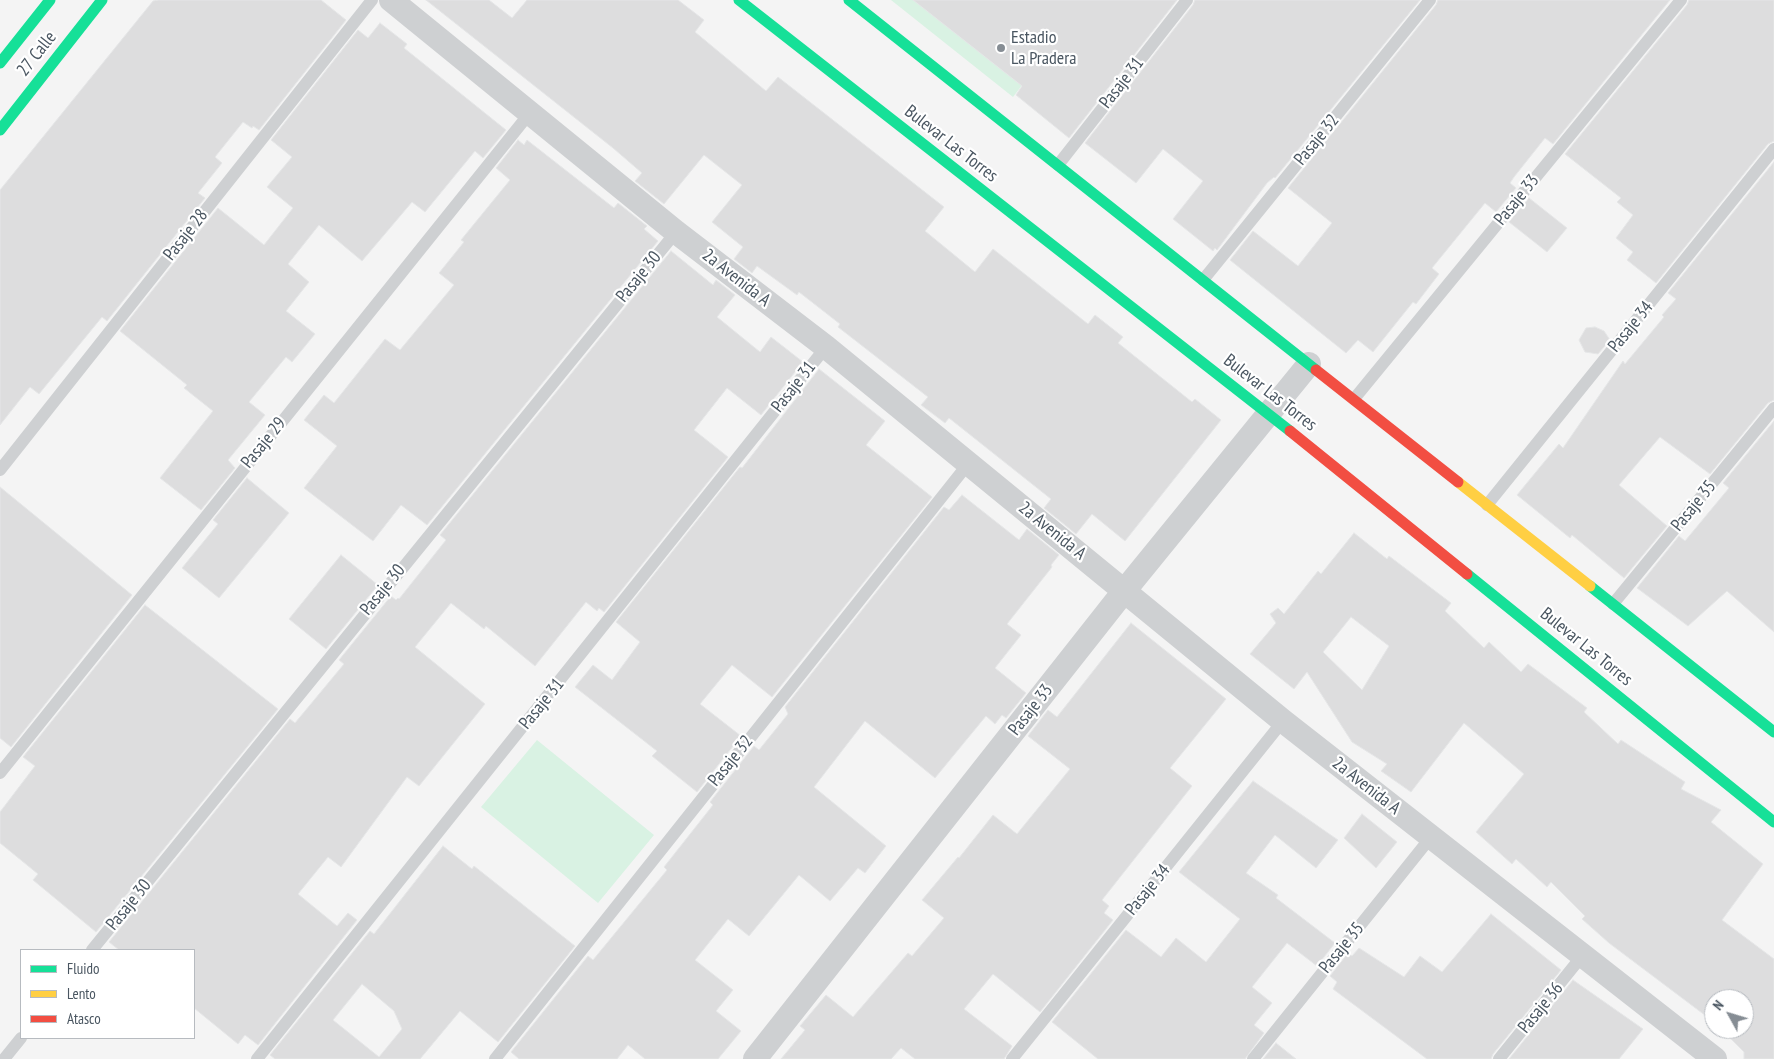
<!DOCTYPE html>
<html>
<head>
<meta charset="utf-8">
<style>
	body { margin:0 }
	#map { position:relative; width:1774px; height:1059px; overflow:hidden; background:#f4f4f4; font-family:"PT Sans Narrow",sans-serif }
	canvas { display:block }
	.legend { position:absolute; left:20px; top:949px; width:175px; height:90px; box-sizing:border-box; background:#fff; border:1px solid #b7bbc0; margin:0; padding:6px 9px; list-style:none; font-size:15px; color:#4a5661 }
	.legend li { display:flex; align-items:center; gap:10px; height:25px }
	.legend b { width:25px; border:1px solid #b7bbc0 }
	.north { position:absolute; left:1704px; top:989px; width:50px; height:50px; box-sizing:border-box; background:#fff; border:1px solid #b7bbc0; border-radius:50%; rotate:309deg; font-size:14px; font-weight:700; line-height:20px; text-align:center; color:#4a5661 }
	.north::after { content:''; display:block; margin:auto; width:18px; height:22px; background:#868d94; clip-path:polygon(50% 0,100% 100%,50% 72%,0 100%) }
</style>
</head>
<body>
<div id="map">
<canvas width="1774" height="1059"></canvas>
<ul class="legend">
<li><b style="height:6px;background:#16e098"></b>Fluido</li>
<li><b style="height:6px;background:#ffcf43"></b>Lento</li>
<li><b style="height:6px;background:#f24e42"></b>Atasco</li>
</ul>
<div class="north">N</div>
</div>
<script>
const context = document.querySelector('canvas').getContext('2d');
context.lineJoin = 'round';
function fill(path, color) {
  context.fillStyle = color;
  context.fill(path, 'evenodd');
}
function toPath(rows) {
  const path = new Path2D();
  for (const r of rows) {
    path.moveTo(r[0], r[1]);
    for (let i = 2; i < r.length; i += 2) path.lineTo(r[i], r[i + 1]);
  }
  return path;
}
function strokePath(path, color, width, dash) {
  context.strokeStyle = color;
  context.lineWidth = width;
  context.lineCap = dash ? 'butt' : 'round';
  context.setLineDash(dash || []);
  context.stroke(path);
}
function write(font, color, halo, rows, align = 'center') {
  context.font = font + ' "PT Sans Narrow",sans-serif';
  context.lineWidth = 4.5;
  context.setLineDash([]);
  context.textBaseline = 'middle';
  context.strokeStyle = halo;
  context.fillStyle = color;
  for (const [text, x, y, turn = 0] of rows) {
    context.save();
    context.translate(x, y);
    context.rotate((+turn || 0) * Math.PI / 180);
    context.textAlign = isNaN(turn) ? turn : align;
    if (halo) context.strokeText(text, 0, 0);
    context.fillText(text, 0, 0);
    context.restore();
  }
}
fill(toPath([
	[891,0,1087,0,1013,97],
	[537,740,654,835,598,903,481,807]
]), '#d9f2e3');
const building = toPath([
	[158,0,321,0,346,20,259,130,253,126,252,128,243,122,215,157,222,163,198,193,205,198,107,321,102,317,39,394,30,387,0,425,0,190,153,1,158,0],
	[426,0,489,0,512,18,527,0,678,0,704,20,695,32,766,91,778,77,944,207,925,231,975,272,993,249,1088,324,1095,315,1123,337,1118,343,1192,402,1195,399,1221,420,1125,541,1092,514,1076,534,1044,508,1051,499,949,418,945,423,921,405,928,397,838,327,840,324,799,292,797,295,757,266,752,273,734,259,743,247,712,222,742,185,704,155,664,204,635,181,642,173,613,148,426,0],
	[913,0,1177,0,1069,138,1016,95,1022,86,913,0],
	[1195,0,1420,0,1275,178,1274,177,1267,183,1217,250,1215,248,1213,251,1173,219,1203,181,1163,149,1136,183,1085,143,1193,5,1195,0],
	[1438,0,1670,0,1553,144,1545,138,1514,177,1510,183,1516,188,1496,212,1485,203,1432,268,1439,274,1416,304,1413,302,1373,352,1358,340,1346,353,1230,260,1253,231,1298,266,1332,223,1288,188,1436,5,1438,0],
	[1689,0,1774,0,1774,141,1768,144,1656,283,1627,260,1633,252,1616,238,1633,215,1617,202,1621,198,1565,154,1687,5,1689,0],
	[380,23,407,44,404,48,506,130,483,158,475,151,425,212,412,202,362,261,319,225,288,264,309,282,286,311,315,334,292,362,286,357,249,402,265,415,228,460,235,468,201,510,160,478,213,411,184,388,187,385,120,331,218,208,264,245,293,208,267,187,292,157,271,140,358,30,368,38,380,23],
	[518,140,524,145,527,140,614,208,618,203,647,226,644,229,658,241,427,525,401,505,373,541,304,488,337,446,304,420,324,395,334,403,385,339,400,350,454,285,439,273,464,242,461,240,510,180,496,168,518,140],
	[1774,162,1774,400,1768,403,1710,474,1660,437,1619,485,1667,526,1624,578,1572,535,1570,538,1517,495,1559,444,1563,448,1623,361,1625,364,1664,317,1662,315,1676,299,1668,293,1774,162],
	[1529,198,1567,228,1547,252,1509,222,1529,198],
	[671,251,713,285,716,280,735,295,717,317,760,352,771,337,803,362,761,415,727,388,694,430,728,457,604,612,599,608,597,611,586,602,535,666,486,626,484,629,451,603,415,647,485,704,419,786,407,777,341,867,328,857,298,894,337,926,348,913,357,920,258,1045,245,1035,238,1044,194,1008,194,950,119,950,109,942,290,719,295,723,344,664,339,660,391,596,396,600,398,598,399,599,446,540,440,535,671,251],
	[1595,327,1604,331,1610,340,1598,354,1585,352,1579,340,1586,328,1595,327],
	[819,369,885,421,866,445,932,497,772,697,732,665,700,704,741,736,697,792,652,756,657,751,575,687,593,665,612,680,640,642,616,622,740,467,742,468,819,369],
	[1774,421,1774,632,1727,591,1688,626,1637,588,1679,536,1685,541,1729,488,1723,483,1774,421],
	[247,478,289,513,219,598,182,568,218,524,213,520,247,478],
	[0,487,132,595,11,747,0,738,0,487],
	[962,495,1019,540,1027,529,1059,555,1051,565,1052,567,1007,624,1021,635,995,668,1026,693,1006,718,1002,715,995,724,986,716,935,778,865,721,814,787,886,846,865,873,858,868,830,901,799,875,749,936,728,919,695,960,733,990,716,1011,741,1031,718,1059,645,1059,628,1045,617,1059,519,1059,511,1052,588,956,593,960,667,870,664,867,713,805,710,802,754,746,759,750,788,714,785,707,944,507,949,510,962,495],
	[1354,533,1387,559,1389,556,1451,603,1445,611,1484,648,1489,642,1521,672,1528,664,1587,708,1584,712,1618,744,1621,740,1650,759,1685,782,1681,789,1721,810,1711,822,1763,864,1722,920,1774,959,1774,1059,1744,1059,1744,1052,1721,1029,1744,1029,1744,999,1714,999,1714,1022,1609,943,1582,919,1585,916,1551,882,1547,887,1516,859,1512,864,1476,832,1524,774,1464,723,1411,792,1381,771,1387,764,1352,742,1307,672,1294,689,1250,654,1276,623,1270,614,1278,608,1284,614,1318,571,1321,574,1354,533],
	[1351,617,1389,646,1362,690,1323,652,1351,617],
	[341,555,378,585,326,649,289,619,341,555],
	[145,605,278,709,96,932,33,880,38,874,0,843,0,812,35,766,23,757,145,605],
	[1131,623,1226,699,1170,768,1192,786,1102,900,1109,906,1104,913,1113,920,1040,1012,993,974,964,1009,1012,1046,1004,1059,915,1059,901,1048,891,1059,781,1059,805,1030,800,1026,826,995,853,1017,908,953,912,956,944,918,922,900,958,857,959,858,993,815,1017,834,1070,769,1028,736,1048,710,1057,717,1131,623],
	[1253,781,1338,840,1316,868,1275,835,1246,873,1278,895,1276,898,1335,943,1317,966,1287,943,1252,987,1272,1003,1254,1025,1264,1033,1245,1059,1098,1059,1052,1022,1126,930,1161,957,1176,938,1206,962,1240,919,1179,872,1253,781],
	[1362,814,1397,842,1376,868,1344,838,1362,814],
	[443,846,472,869,474,866,575,946,498,1042,460,1011,420,1059,275,1059,270,1055,370,931,374,934,443,846],
	[362,984,394,1011,402,1029,379,1057,333,1020,362,984],
	[1491,914,1561,970,1493,1054,1491,1059,1427,1059,1333,989,1337,982,1330,976,1348,953,1352,956,1359,948,1404,977,1420,956,1442,972,1491,914],
	[1573,980,1643,1029,1619,1059,1509,1059,1573,980],
	[1276,1043,1296,1059,1263,1059,1276,1043]
]);
fill(building, '#ddddde');
strokePath(building, '#e5e6e7', 1);
strokePath(toPath([
	[1058,165,1187,0],
	[1203,280,1430,0],
	[1354,399,1681,0],
	[0,470,372,0],
	[1487,505,1774,149],
	[1613,604,1774,408],
	[0,773,529,114],
	[92,950,676,232],
	[4,1059,21,1038],
	[257,1059,826,347],
	[495,1059,968,464],
	[1012,1059,1283,721],
	[1253,1059,1431,837],
	[1499,1059,1582,956]
]), '#ced0d2', 12);
strokePath(toPath([
	[391,0,676,232,826,347,1283,721,1715,1059],
	[755,1059,1125,590,1309,364]
]), '#ced0d2', 24);
strokePath(toPath([
	[739,0,1290,431],
	[849,0,1316,370],
	[0,63,50,0],
	[0,130,102,0],
	[1467,574,1774,822],
	[1590,586,1774,732]
]), '#16e098', 11);
strokePath(toPath([
	[1458,482,1590,586]
]), '#ffcf43', 11);
strokePath(toPath([
	[1316,370,1458,482],
	[1290,431,1467,574]
]), '#f24e42', 11);
for (const [x, y, r, color] of [
	[1001,48,5,"#868d94"]
]) {
  const dot = new Path2D();
  dot.arc(x, y, r, 0, 2 * Math.PI);
  context.fillStyle = color;
  context.fill(dot);
  strokePath(dot, '#fff', 2);
}
write('18px', '#4a5661', '#fff', [
	["Estadio",1011,38],
	["La Pradera",1011,59]
], 'left');
write('18px', '#4a5661', '#fff', [
	["27 Calle",37,54,-52],
	["Pasaje 31",1122,83,-52],
	["Pasaje 32",1317,140,-51],
	["Bulevar Las Torres",951,144,38],
	["Pasaje 33",1517,200,-51],
	["Pasaje 28",186,235,-52],
	["Pasaje 30",639,277,-51],
	["2a Avenida A",736,278,38],
	["Pasaje 34",1631,327,-51],
	["Pasaje 31",794,387,-52],
	["Bulevar Las Torres",1270,393,38],
	["Pasaje 29",264,443,-51],
	["Pasaje 35",1694,506,-51],
	["2a Avenida A",1052,531,39],
	["Pasaje 30",383,590,-51],
	["Bulevar Las Torres",1586,647,39],
	["Pasaje 31",542,704,-51],
	["Pasaje 33",1031,710,-52],
	["Pasaje 32",731,761,-51],
	["2a Avenida A",1366,786,38],
	["Pasaje 34",1148,890,-51],
	["Pasaje 30",129,905,-51],
	["Pasaje 35",1342,948,-51],
	["Pasaje 36",1541,1008,-51]
]);
</script>
</body>
</html>
